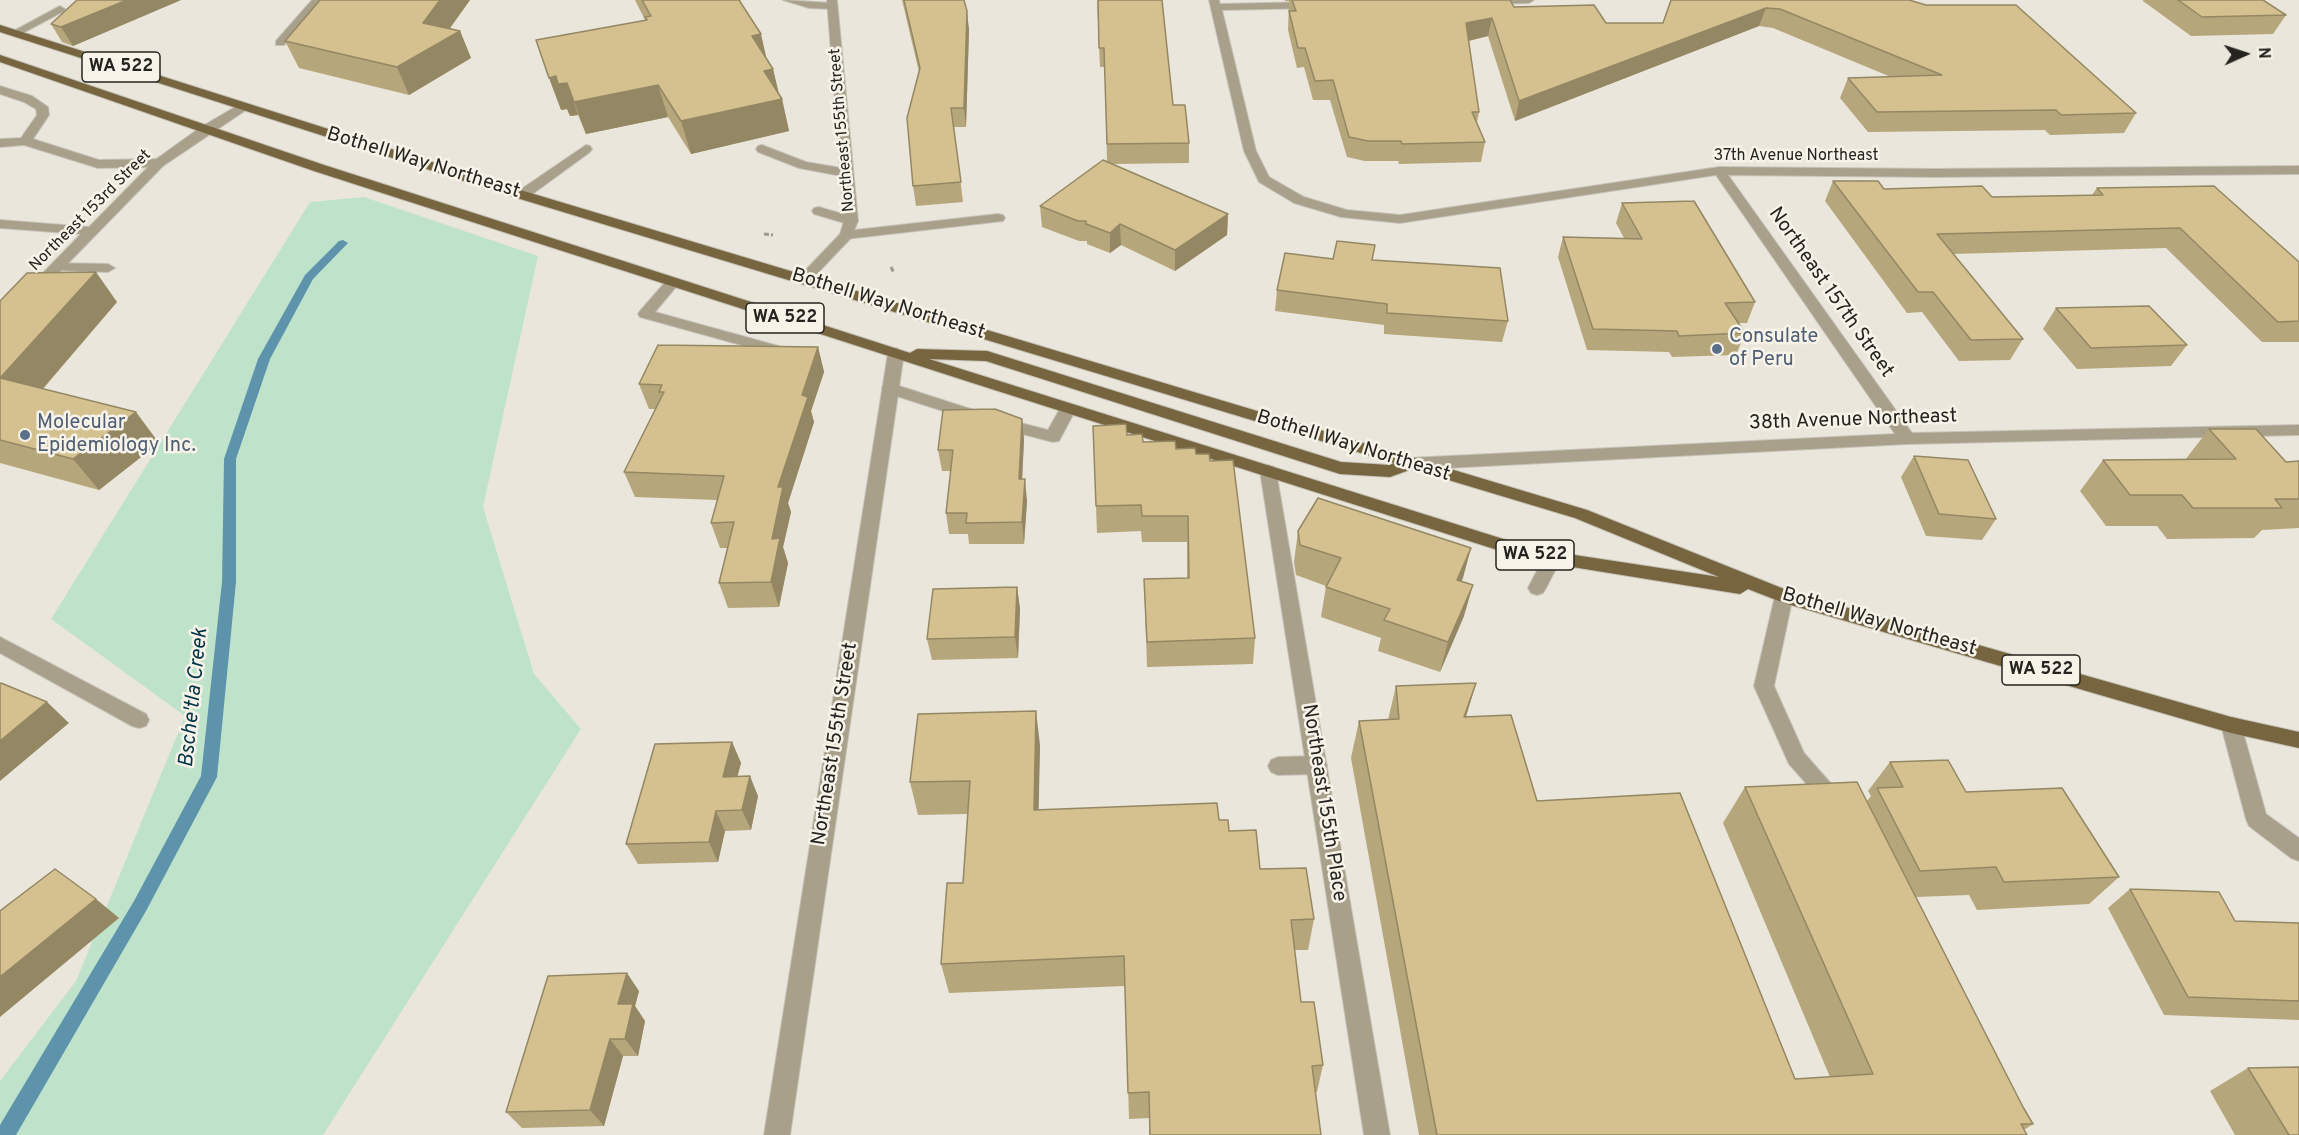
<!DOCTYPE html>
<html>
<head>
<meta charset="utf-8">
<style>
	body { margin:0 }
	#map { position:relative; width:2299px; height:1135px; overflow:hidden; background:#eae6db; font-family:Overpass,sans-serif }
	canvas { display:block }
	.north { position:absolute; left:2215px; top:24px; width:60px; height:60px; -webkit-text-stroke:4px #f7f3e8; paint-order:stroke; rotate:87deg; font-size:16px; font-weight:700; line-height:24px; text-align:center; color:#252420 }
	.north::after { content:''; display:block; margin:auto; width:21px; height:27px; background:#252420; clip-path:polygon(50% 0,100% 100%,50% 72%,0 100%) }
</style>
</head>
<body>
<div id="map">
<canvas width="2299" height="1135"></canvas>
<div class="north">N</div>
</div>
<script>
const context = document.querySelector('canvas').getContext('2d');
context.lineJoin = 'round';
function fill(path, color) {
  context.fillStyle = color;
  context.fill(path, 'evenodd');
}
function toPath(rows) {
  const path = new Path2D();
  for (const r of rows) {
    path.moveTo(r[0], r[1]);
    for (let i = 2; i < r.length; i += 2) path.lineTo(r[i], r[i + 1]);
  }
  return path;
}
function strokePath(path, color, width, dash) {
  context.strokeStyle = color;
  context.lineWidth = width;
  context.lineCap = dash ? 'butt' : 'round';
  context.setLineDash(dash || []);
  context.stroke(path);
}
function write(font, color, halo, rows, align = 'center') {
  context.font = font + ' Overpass,sans-serif';
  context.lineWidth = 5;
  context.setLineDash([]);
  context.textBaseline = 'middle';
  context.strokeStyle = halo;
  context.fillStyle = color;
  for (const [text, x, y, turn = 0] of rows) {
    context.save();
    context.translate(x, y);
    context.rotate((+turn || 0) * Math.PI / 180);
    context.textAlign = isNaN(turn) ? turn : align;
    if (halo) context.strokeText(text, 0, 0);
    context.fillText(text, 0, 0);
    context.restore();
  }
}
fill(toPath([
	[364,197,538,256,483,507,534,674,581,729,323,1135,0,1135,0,1081,76,981,185,716,51,619,310,202]
]), '#bfe3ca');
fill(toPath([
	[343,240,348,243,313,279,270,359,236,459,236,582,217,777,146,911,16,1135,0,1135,0,1125,134,901,201,776,222,582,224,459,258,359,305,275,339,241,343,240]
]), '#5d94ac');
const lane = toPath([
	[783,0,832,3,837,6,832,9,809,8,783,0],
	[60,6,65,9,64,11,19,35,15,36,10,33,60,6],
	[0,86,32,96,48,107,49,115,33,139,99,160,159,159,165,163,159,167,98,168,24,145,0,147,0,139,21,138,37,115,36,109,24,102,0,94,0,86],
	[586,145,590,146,592,149,590,152,527,198,517,198,515,195,517,192,586,145],
	[762,145,806,162,847,169,853,173,847,177,799,168,758,152,756,149,758,146,762,145],
	[819,207,856,218,858,221,851,225,814,214,812,211,814,208,819,207],
	[998,214,1003,215,1005,218,1003,221,846,239,839,235,846,231,998,214],
	[56,263,108,264,115,268,108,272,51,270,49,267,56,263],
	[673,278,680,282,655,312,793,350,796,353,788,358,640,317,638,314,640,311,668,279,673,278],
	[890,383,980,412,982,416,980,420,974,421,884,392,882,388,884,384,890,383],
	[1068,404,1076,409,1059,441,1053,442,995,427,993,423,995,419,1001,418,1048,430,1062,405,1068,404],
	[1553,551,1559,552,1562,557,1546,588,1543,593,1537,595,1531,593,1528,588,1544,557,1547,552,1553,551],
	[1784,589,1790,591,1793,596,1774,686,1804,753,1842,796,1846,802,1842,808,1835,811,1828,808,1789,764,1754,686,1775,596,1778,591,1784,589],
	[0,637,146,714,149,720,146,726,139,728,132,726,0,653,0,637],
	[1317,756,1324,759,1327,765,1324,771,1317,774,1278,775,1271,772,1268,766,1271,760,1278,757,1317,756]
]);
const street = toPath([
	[312,0,323,0,284,45,276,45,276,41,312,0],
	[827,0,837,0,858,221,851,238,809,282,804,283,797,279,840,234,844,221,827,0],
	[1209,0,1219,0,1220,4,1312,2,1317,5,1312,8,1222,10,1256,151,1269,177,1304,197,1347,210,1400,215,1719,167,1934,169,2299,166,2299,174,1934,177,1728,175,1912,433,2299,425,2299,435,1907,444,1409,470,1403,468,1401,464,1403,460,1409,458,1895,434,1716,175,1400,223,1341,217,1294,203,1259,182,1244,151,1209,0],
	[1482,0,1534,0,1529,3,1487,4,1483,3,1482,0],
	[242,103,246,104,246,110,163,166,40,292,30,292,28,289,30,286,81,234,0,228,0,220,89,227,155,160,201,127,242,103],
	[896,348,904,353,790,1135,764,1135,888,353,896,348],
	[1268,465,1274,467,1276,471,1390,1135,1364,1135,1260,471,1262,467,1268,465],
	[2231,717,2238,719,2241,725,2266,814,2299,838,2299,861,2291,858,2249,826,2246,819,2221,725,2224,719,2231,717]
]);
const primary = toPath([
	[0,25,527,192,1587,510,1789,591,2231,717,2299,732,2299,748,2231,733,1784,603,1748,589,1740,594,1529,560,979,385,314,171,0,62,0,55,324,165,910,353,917,349,987,351,1341,462,1389,465,1394,463,517,198,0,32,0,25],
	[929,359,986,361,1340,474,1390,477,1412,469,1575,518,1719,577,1535,549,929,359]
]);
strokePath(lane, '#c7c3b9', 2);
strokePath(street, '#c7c3b9', 2);
strokePath(primary, '#c7c3b9', 2);
strokePath(toPath([
	[764,234,773,235],
	[891,267,894,273]
]), '#9d9a92', 3, [5, 2]);
fill(lane, '#a9a08b');
fill(street, '#a9a08b');
fill(primary, '#76653f');
fill(toPath([
	[181,0,73,46,62,42,51,24],
	[470,0,450,28,460,31,471,58,409,95,299,68,285,41],
	[635,0,741,0,740,2,767,60,773,69,779,94,782,99,789,131,691,154,668,117,586,134,578,115,570,116,567,109,561,110,645,20],
	[902,0,964,0,969,30,966,127,954,127,963,202,916,206,913,186,919,72],
	[1097,0,1173,105,1189,143,1189,163,1113,164,1228,214,1227,235,1175,271,1121,245,1110,253,1087,244,1087,241,1079,241,1042,227,1040,206,1107,162,1105,67,1100,67],
	[1285,0,1510,0,1514,7,1606,23,1663,23,1671,0,1909,0,2136,113,2124,133,2050,135,2045,130,1868,132,1840,98,1848,78,1891,77,1773,28,1759,26,1515,121,1488,36,1469,41,1479,112,1477,122,1485,142,1481,162,1399,164,1398,161,1365,161,1347,157,1330,100,1313,100,1304,67,1297,68,1288,30,1289,1,1285,1],
	[2143,0,2263,0,2286,15,2273,34,2191,36,2143,1],
	[1833,181,1884,189,1992,197,2092,195,2097,188,2299,262,2299,342,2262,342,2166,248,1953,254,2023,339,2010,360,1959,361,1922,312,1907,313,1825,201],
	[1622,203,1755,302,1747,323,1738,323,1745,333,1736,355,1672,357,1669,352,1587,350,1558,257,1563,237,1624,238,1616,223],
	[1333,259,1373,260,1508,321,1502,342,1384,334,1384,325,1275,311,1277,290],
	[0,301,117,302,43,389,159,443,99,490,0,463],
	[2056,308,2187,345,2171,366,2077,369,2043,329],
	[818,347,824,372,811,411,814,422,788,503,791,512,783,547,788,563,779,607,728,608,719,583,728,548,720,548,711,523,717,500,635,497,624,472,655,409,649,409,639,384],
	[1022,419,1024,440,1022,479,1027,501,1024,544,969,544,968,534,949,534,946,513,951,471,942,471,938,450],
	[1093,426,1127,435,1143,442,1196,454,1210,461,1255,638,1253,664,1147,667,1144,579,1187,578,1187,542,1142,542,1141,531,1097,533],
	[2209,429,2286,462,2299,461,2299,528,2262,530,2254,538,2167,539,2157,526,2106,526,2080,491,2103,460,2185,460],
	[1914,456,1996,519,1982,540,1926,536,1901,477],
	[1298,531,1471,548,1461,582,1464,616,1440,672,1378,651,1381,638,1321,617,1326,586,1296,575,1294,562],
	[1017,587,1020,609,1018,658,932,660,927,639],
	[1476,683,1466,716,1537,801,1795,1079,1830,1077,1723,823,1745,787,1867,801,1871,796,1868,791,1890,762,1966,792,2119,877,2089,904,1977,910,1969,895,1916,897,2023,1107,2033,1124,2024,1130,2027,1135,1419,1135,1351,758,1359,721,1388,720,1396,686],
	[732,742,741,763,737,776,758,796,751,830,725,831,718,862,638,864,626,844],
	[1040,745,1038,809,1219,820,1229,831,1260,869,1314,919,1308,950,1294,950,1301,1002,1323,1065,1317,1092,1315,1093,1321,1135,1149,1135,1149,1118,1129,1119,1125,986,949,993,941,964,963,883,968,814,918,815,910,782],
	[2130,889,2235,921,2299,923,2299,1020,2164,1015,2108,908],
	[639,991,635,1006,645,1021,638,1056,623,1056,604,1126,522,1128,506,1112],
	[2248,1068,2299,1135,2235,1135,2210,1091]
]), '#b6a67b');
fill(toPath([
	[127,0,181,0,73,46,61,27],
	[440,0,470,0,440,42,460,31,471,58,409,95,397,67,423,23],
	[1766,8,1759,26,1515,121,1519,101],
	[967,11,969,30,966,127,964,108],
	[1492,18,1488,36,1463,42,1466,23],
	[761,34,768,65,752,36],
	[773,69,780,99,782,99,789,131,691,154,681,121,764,71],
	[556,76,567,83,578,115,570,116,567,109,561,110,549,78],
	[658,85,668,117,586,134,574,102],
	[1228,214,1227,235,1175,271,1175,250],
	[1120,224,1121,245,1110,253,1110,233],
	[96,272,117,302,25,409,0,378],
	[818,347,824,372,811,411,814,422,788,503,791,512,783,547,788,563,779,607,771,582,772,539,778,487,802,395],
	[136,412,159,443,99,490,73,459],
	[1022,419,1024,440,1021,501,1019,479],
	[1025,479,1027,501,1024,544,1022,522],
	[1471,548,1463,578,1449,611,1457,580],
	[1473,585,1464,616,1440,672,1448,642],
	[1017,587,1020,609,1018,658,1015,637],
	[1476,683,1465,720,1464,717],
	[47,702,69,723,0,781,0,741],
	[1036,711,1040,745,1038,842,1034,810],
	[732,742,741,763,732,797,723,777],
	[750,776,758,796,751,830,742,810],
	[716,811,725,831,718,862,709,842],
	[96,899,119,918,0,1017,0,977],
	[627,973,639,991,635,1006,645,1021,638,1056,625,1039,618,1004],
	[610,1039,623,1056,604,1126,590,1110]
]), '#948764');
const building = toPath([
	[77,0,127,0,61,27,51,24,77,0],
	[320,0,440,0,423,23,460,31,397,67,285,41,320,0],
	[642,0,739,0,761,34,752,36,773,69,764,71,782,99,681,121,658,85,574,102,567,83,558,84,556,76,549,78,536,40,647,20,645,17,651,16,642,0],
	[904,0,964,0,967,11,964,108,951,108,961,182,913,186,907,118,920,68,904,0],
	[1098,0,1162,0,1173,105,1185,105,1189,143,1107,144,1104,48,1099,48,1098,0],
	[1292,0,1510,0,1514,7,1594,5,1606,23,1663,23,1671,0,1909,0,1926,5,2016,5,2136,113,2061,115,2056,110,1877,112,1848,78,1942,75,1780,9,1766,8,1519,101,1492,18,1466,23,1479,112,1472,112,1485,142,1402,144,1401,141,1368,141,1349,137,1333,80,1315,81,1305,48,1298,48,1289,11,1296,11,1292,0],
	[2178,0,2263,0,2286,15,2202,17,2178,0],
	[1103,160,1228,214,1175,250,1120,224,1110,233,1086,224,1086,221,1078,221,1040,206,1103,160],
	[1833,181,1878,181,1884,189,1982,186,1992,197,2103,195,2097,188,2214,186,2299,262,2299,321,2278,322,2180,228,1937,234,2023,339,1971,340,1933,292,1918,292,1833,181],
	[1694,201,1755,302,1725,303,1745,333,1679,336,1677,331,1593,329,1563,237,1642,239,1622,203,1694,201],
	[1337,241,1375,245,1372,260,1500,268,1508,321,1387,313,1387,304,1277,290,1285,253,1333,259,1337,241],
	[96,272,0,378,0,301,27,273,96,272],
	[2149,306,2187,345,2091,348,2056,308,2149,306],
	[658,345,818,347,802,395,808,397,778,487,783,487,772,539,780,538,771,582,719,583,734,522,711,523,724,476,624,472,664,392,659,392,662,385,639,384,658,345],
	[0,378,136,412,73,459,0,440,0,378],
	[995,409,1022,419,1019,479,1025,479,1022,522,966,523,967,513,946,513,953,450,938,450,943,410,995,409],
	[1126,424,1127,435,1142,434,1143,442,1175,441,1176,449,1195,448,1196,454,1209,454,1210,461,1233,460,1255,638,1147,642,1144,579,1189,578,1188,516,1142,516,1141,505,1096,506,1093,426,1126,424],
	[2209,429,2256,429,2286,462,2299,461,2299,499,2275,499,2282,508,2193,508,2182,495,2130,495,2103,460,2236,459,2209,429],
	[1914,456,1968,460,1996,519,1939,514,1914,456],
	[1318,498,1471,548,1457,580,1473,585,1448,642,1384,620,1390,609,1326,587,1341,558,1300,545,1298,531,1318,498],
	[1017,587,1015,637,927,639,933,589,1017,587],
	[1,683,47,702,0,741,0,684,1,683],
	[1476,683,1464,717,1511,715,1537,801,1680,793,1795,1079,1873,1074,1745,787,1857,782,2023,1107,2033,1124,2021,1124,2027,1135,1437,1135,1359,721,1399,719,1396,686,1476,683],
	[1036,711,1034,810,1217,803,1219,820,1228,820,1229,831,1256,830,1260,869,1306,868,1314,919,1291,920,1301,1002,1314,1002,1323,1065,1312,1066,1321,1135,1150,1135,1149,1092,1128,1093,1124,956,941,964,947,883,963,883,970,781,910,782,918,714,1036,711],
	[732,742,723,777,750,776,742,810,716,811,709,842,626,844,655,744,732,742],
	[1948,760,1966,792,2062,788,2119,877,2004,882,1996,867,1920,871,1877,788,1903,787,1890,762,1948,760],
	[55,869,96,899,0,977,0,911,55,869],
	[2130,889,2219,892,2235,921,2299,923,2299,1001,2188,997,2130,889],
	[627,973,618,1004,633,1004,625,1039,610,1039,590,1110,506,1112,548,976,627,973],
	[2299,1067,2299,1135,2289,1135,2248,1068,2299,1067]
]);
fill(building, '#d4c18f');
strokePath(building, '#948764', 1.5);
for (const [x, y, r, color] of [
	[1717,349,6,"#5c6f8a"],
	[25,435,6,"#5c6f8a"]
]) {
  const dot = new Path2D();
  dot.arc(x, y, r, 0, 2 * Math.PI);
  context.fillStyle = color;
  context.fill(dot);
  strokePath(dot, '#f7f3e8', 2);
}
write('16px', '#252420', '#f7f3e8', [
	["Northeast 155th Street",843,130,-95],
	["37th Avenue Northeast",1796,157],
	["Northeast 153rd Street",91,211,-45]
]);
for (const [x, y, w] of [
	[121,67,78],
	[785,318,78],
	[1535,555,78],
	[2041,670,78]
]) {
  const box = new Path2D();
  box.roundRect(x - w / 2, y - 15, w, 30, 4.5);
  context.fillStyle = '#f7f3e8';
  context.fill(box);
  strokePath(box, '#252420', 1.5);
}
write('bold 18px', '#252420', null, [
	["WA 522",121,67],
	["WA 522",785,318],
	["WA 522",1535,555],
	["WA 522",2041,670]
]);
write('20px', '#252420', '#f7f3e8', [
	["Bothell Way Northeast",423,164,17],
	["Northeast 157th Street",1830,293,55],
	["Bothell Way Northeast",888,305,17],
	["38th Avenue Northeast",1853,421,-2],
	["Bothell Way Northeast",1353,447,17],
	["Bothell Way Northeast",1879,623,16],
	["Northeast 155th Street",836,744,-81],
	["Northeast 155th Place",1323,803,81]
]);
write('20px', '#4e5e75', '#f7f3e8', [
	["Consulate",1729,338],
	["of Peru",1729,361],
	["Molecular",37,424],
	["Epidemiology Inc.",37,447]
], 'left');
write('italic 21px', '#013547', '#f7f3e8', [
	["Bsche'tla Creek",195,698,-84]
]);
</script>
</body>
</html>
